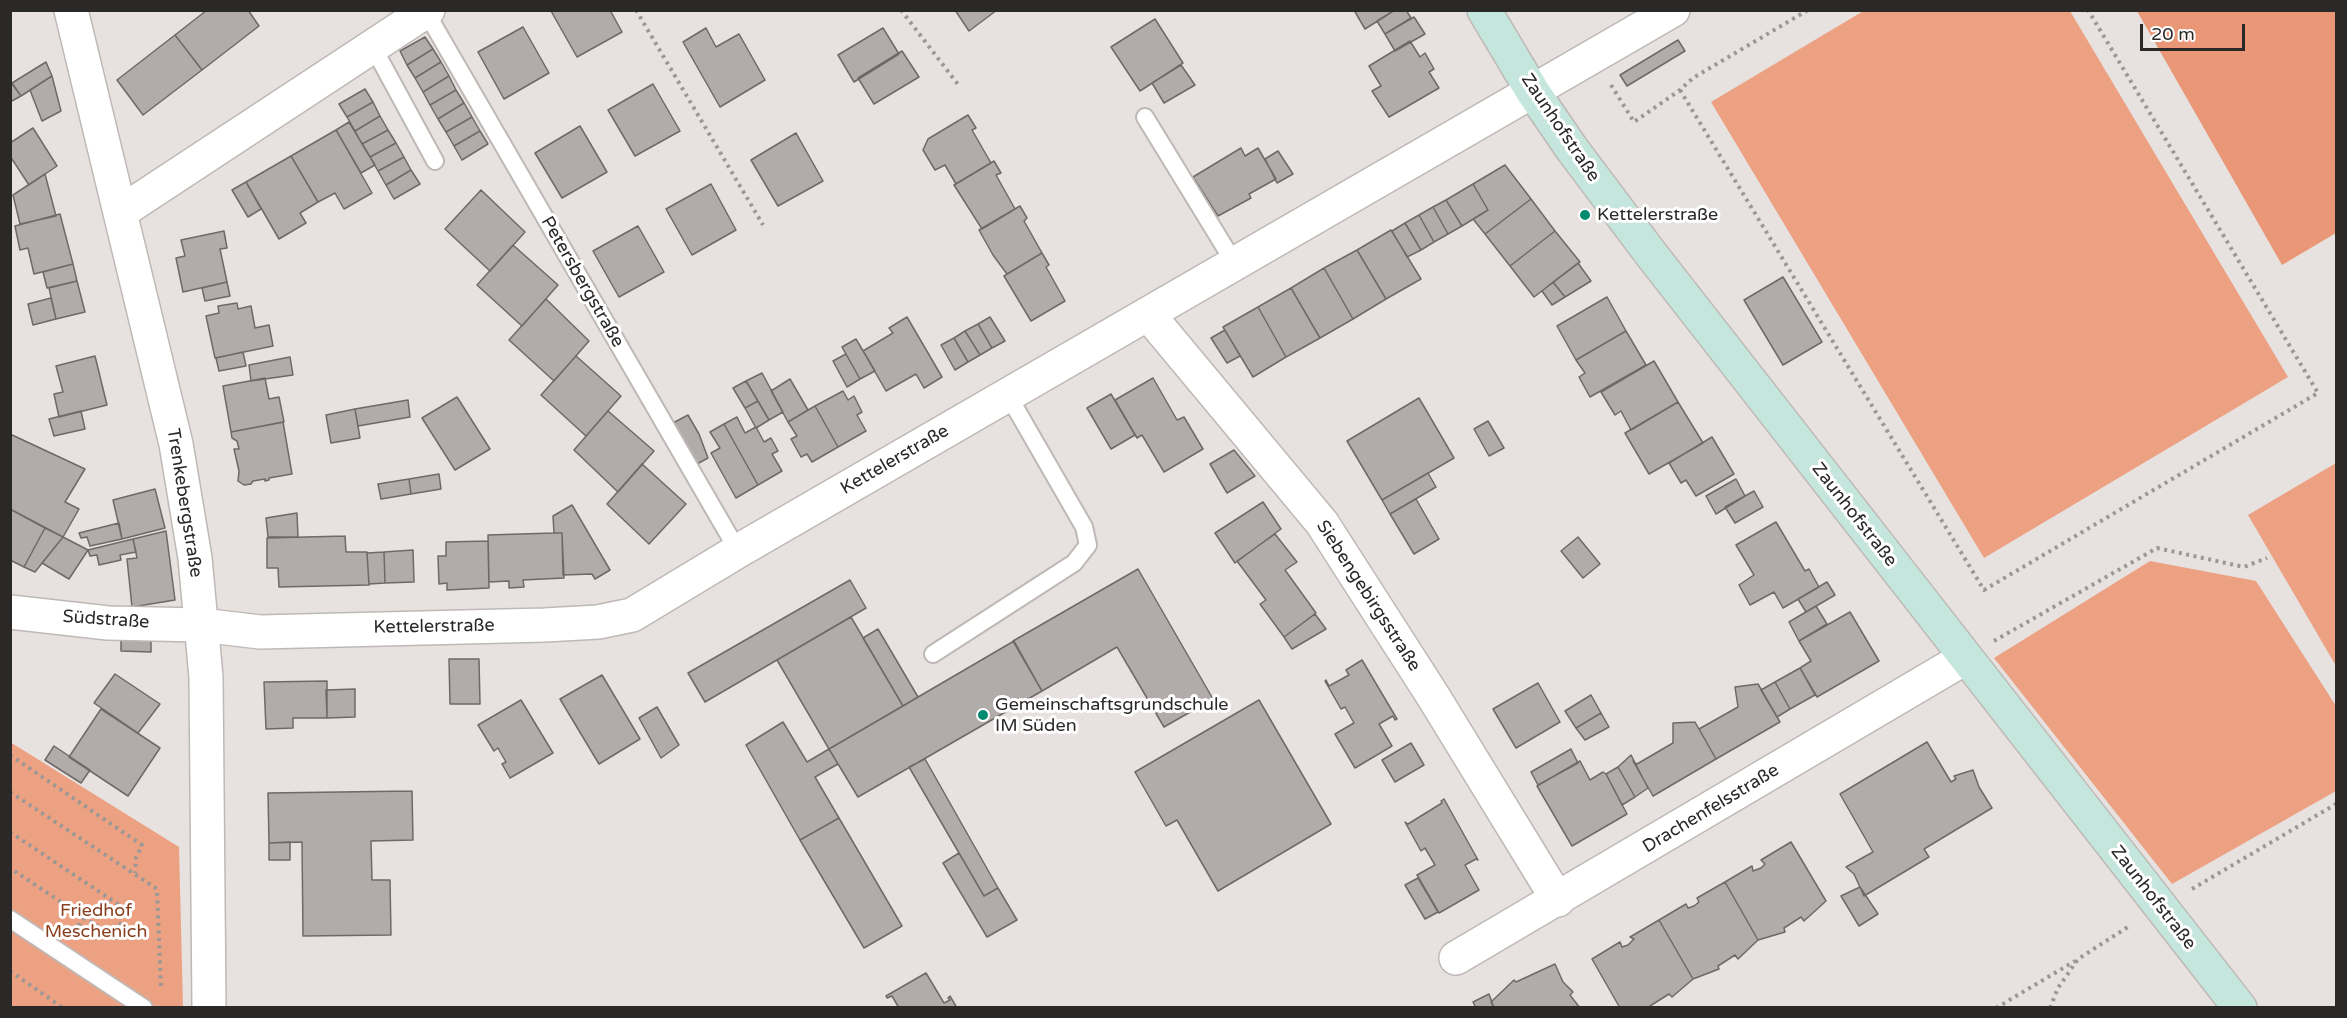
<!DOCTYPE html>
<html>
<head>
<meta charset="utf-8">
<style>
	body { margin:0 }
	#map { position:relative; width:2347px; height:1018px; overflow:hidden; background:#e7e1df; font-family:"Varela Round",sans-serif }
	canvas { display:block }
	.frame { position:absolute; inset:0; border:12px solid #2b2928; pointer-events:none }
	.scale { position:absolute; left:2140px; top:24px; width:105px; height:27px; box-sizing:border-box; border:3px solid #2b2928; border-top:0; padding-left:8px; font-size:18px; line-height:21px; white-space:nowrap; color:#2b2928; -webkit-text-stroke:4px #fff; paint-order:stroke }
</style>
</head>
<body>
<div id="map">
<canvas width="2347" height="1018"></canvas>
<div class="frame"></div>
<div class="scale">20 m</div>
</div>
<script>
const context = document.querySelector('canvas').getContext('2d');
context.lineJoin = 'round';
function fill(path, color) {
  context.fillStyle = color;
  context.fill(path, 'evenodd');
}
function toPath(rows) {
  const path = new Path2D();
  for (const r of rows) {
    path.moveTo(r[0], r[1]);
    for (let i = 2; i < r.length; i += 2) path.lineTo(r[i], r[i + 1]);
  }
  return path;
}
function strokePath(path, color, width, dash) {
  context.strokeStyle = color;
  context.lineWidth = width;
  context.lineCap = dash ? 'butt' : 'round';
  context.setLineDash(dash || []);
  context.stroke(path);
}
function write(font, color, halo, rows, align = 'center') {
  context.font = font + ' "Varela Round",sans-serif';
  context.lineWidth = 6;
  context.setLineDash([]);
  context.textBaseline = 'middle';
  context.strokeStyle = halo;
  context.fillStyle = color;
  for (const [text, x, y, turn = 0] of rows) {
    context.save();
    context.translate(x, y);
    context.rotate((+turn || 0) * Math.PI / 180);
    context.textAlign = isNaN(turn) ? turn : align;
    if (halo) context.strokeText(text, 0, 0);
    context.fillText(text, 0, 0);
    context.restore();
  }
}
fill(toPath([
	[1865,10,2070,11,2288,377,1984,558,1711,102],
	[2336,463,2336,666,2248,515],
	[2150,561,2256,581,2336,706,2336,791,2172,884,1994,658],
	[10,742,179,847,183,1007,11,1007]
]), '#eda183');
fill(toPath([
	[2137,11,2336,11,2336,233,2282,265]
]), '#e99776');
const building = toPath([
	[207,10,248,10,259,26,202,70,175,35,207,10],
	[610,10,622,32,577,57,551,11,610,10],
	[955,10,997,10,969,31,955,10],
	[1354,10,1395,10,1365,29,1354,10],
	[1395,10,1406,10,1411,18,1385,34,1377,21,1395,10],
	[1414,17,1425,34,1395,51,1385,34,1414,17],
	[1155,19,1183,63,1140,91,1111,47,1155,19],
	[523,27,549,73,504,99,478,52,523,27],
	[706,28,716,47,739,34,765,80,720,107,683,42,706,28],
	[883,28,899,54,854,82,838,55,883,28],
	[175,35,202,70,143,115,117,80,175,35],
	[425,37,433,49,407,65,400,51,425,37],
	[1678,40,1685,51,1627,86,1620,75,1678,40],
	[1410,41,1420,57,1425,53,1434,69,1429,72,1439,88,1389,117,1372,91,1381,86,1369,66,1410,41],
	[433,49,441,62,415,78,407,65,433,49],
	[902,51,919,77,874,104,858,78,902,51],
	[46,62,52,76,21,96,12,83,46,62],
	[441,62,449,76,423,92,415,78,441,62],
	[1181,65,1195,85,1164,103,1152,83,1181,65],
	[52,76,61,111,42,121,30,90,52,76],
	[449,76,456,90,430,105,423,92,449,76],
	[10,81,21,96,10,102,10,81],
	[653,84,680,131,635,156,608,110,653,84],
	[365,89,373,102,347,117,339,104,365,89],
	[456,90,464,103,438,119,430,105,456,90],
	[373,102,380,116,355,131,347,117,373,102],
	[464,103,472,117,446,132,438,119,464,103],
	[968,115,976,128,972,130,991,163,956,184,945,165,935,170,923,150,928,139,968,115],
	[380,116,388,130,362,144,355,131,380,116],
	[472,117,480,131,454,146,446,132,472,117],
	[349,122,375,165,361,173,336,130,349,122],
	[580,126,607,172,562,198,535,153,580,126],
	[33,128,57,166,29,185,10,156,10,143,33,128],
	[336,130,372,193,344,209,335,193,318,202,291,156,336,130],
	[388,130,396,143,370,157,362,144,388,130],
	[480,131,488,144,462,160,454,146,480,131],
	[796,133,823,181,778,206,751,160,796,133],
	[396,143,404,157,378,171,370,157,396,143],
	[1241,148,1245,156,1258,148,1276,179,1249,194,1251,198,1218,216,1193,177,1241,148],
	[1278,151,1293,174,1277,183,1265,159,1278,151],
	[291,156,318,202,300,213,306,223,279,239,246,182,291,156],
	[404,157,411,170,386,185,378,171,404,157],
	[994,161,1001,173,996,175,1015,209,982,229,954,185,994,161],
	[1505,165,1531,199,1485,234,1473,219,1488,210,1473,184,1505,165],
	[411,170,420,184,394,199,386,185,411,170],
	[45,174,56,216,20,224,13,195,45,174],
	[246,182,261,209,248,217,232,190,246,182],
	[711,184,736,230,692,255,666,209,711,184],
	[1473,184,1488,210,1462,226,1446,200,1473,184],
	[481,190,525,232,490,271,445,229,481,190],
	[1531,199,1555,231,1510,266,1485,234,1531,199],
	[1446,200,1462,226,1448,234,1433,207,1446,200],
	[1020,206,1027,218,1024,221,1042,253,1007,274,993,255,979,230,1020,206],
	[1433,207,1448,234,1434,242,1419,215,1433,207],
	[60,214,73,264,34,274,28,248,20,250,15,226,60,214],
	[1419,215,1434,242,1421,250,1405,223,1419,215],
	[1405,223,1421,250,1407,257,1392,231,1405,223],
	[638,226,664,272,619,297,593,251,638,226],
	[1391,230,1421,279,1386,299,1357,250,1391,230],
	[224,231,227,248,220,249,227,282,183,292,176,258,185,256,181,240,224,231],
	[1555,231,1580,262,1534,297,1510,266,1555,231],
	[513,245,558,285,522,326,477,285,513,245],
	[1357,250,1386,299,1353,319,1324,268,1357,250],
	[1042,253,1049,265,1046,267,1065,301,1031,321,1004,276,1042,253],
	[1578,263,1591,281,1565,297,1553,282,1578,263],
	[73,264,77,281,47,288,43,272,73,264],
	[1324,268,1353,319,1320,338,1291,288,1324,268],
	[1783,277,1822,342,1783,365,1744,300,1783,277],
	[77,281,85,312,56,319,49,288,77,281],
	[227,282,230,296,205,301,202,288,227,282],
	[1553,282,1565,297,1552,305,1542,291,1553,282],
	[1291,288,1320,338,1286,357,1258,307,1291,288],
	[1607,297,1626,331,1576,360,1557,326,1607,297],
	[51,298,56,319,33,325,28,304,51,298],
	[546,299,589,341,554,381,509,340,546,299],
	[237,303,238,309,251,306,255,328,269,325,273,346,215,358,206,316,219,313,218,306,237,303],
	[1258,307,1286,357,1253,377,1223,327,1258,307],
	[907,317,942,377,924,388,916,374,886,391,863,351,893,333,889,328,907,317],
	[990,317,1005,341,992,348,978,324,990,317],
	[978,324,992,348,980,355,965,331,978,324],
	[1225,330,1240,356,1227,363,1211,338,1225,330],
	[965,331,980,355,968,362,954,338,965,331],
	[1626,331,1646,365,1590,397,1579,377,1585,373,1576,360,1626,331],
	[954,338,968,362,955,370,941,345,954,338],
	[856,339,875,371,860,379,842,347,856,339],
	[243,352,246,366,219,371,216,358,243,352],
	[846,354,860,379,847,387,833,361,846,354],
	[95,356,107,405,59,417,54,394,63,392,56,366,95,356],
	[576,356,621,396,586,436,541,395,576,356],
	[290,357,293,375,251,381,249,365,290,357],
	[1654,361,1678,402,1631,430,1621,411,1615,415,1601,392,1654,361],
	[762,373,783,412,769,420,746,381,762,373],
	[265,378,269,399,279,397,284,422,231,432,223,386,265,378],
	[1153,378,1177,420,1184,417,1203,449,1164,472,1142,435,1137,438,1115,400,1153,378],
	[790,379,808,410,788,422,771,391,790,379],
	[746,381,758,401,745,408,733,388,746,381],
	[843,391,848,400,854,396,862,412,857,415,866,431,838,447,815,406,843,391],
	[1111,394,1135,435,1111,449,1087,408,1111,394],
	[457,397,490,449,455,470,422,418,457,397],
	[1419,398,1454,458,1382,500,1347,441,1419,398],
	[408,400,410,417,358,426,355,409,408,400],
	[758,401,769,420,756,428,745,408,758,401],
	[1678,402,1703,443,1649,474,1625,433,1678,402],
	[815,406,838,447,812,462,807,454,801,457,791,439,797,436,788,422,815,406],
	[355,409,360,438,331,443,326,415,355,409],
	[81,411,85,429,54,436,49,419,81,411],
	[608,411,654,451,618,492,574,450,608,411],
	[688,415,699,434,708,458,697,464,673,423,688,415],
	[737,417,745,433,756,427,764,442,771,438,778,451,772,454,782,471,758,485,724,424,737,417],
	[1488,421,1504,448,1489,456,1474,429,1488,421],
	[283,422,292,474,269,478,269,480,265,481,265,479,253,481,251,484,244,485,238,481,239,471,234,449,239,449,237,441,232,438,231,432,283,422],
	[724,424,758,485,736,498,711,453,720,448,710,432,724,424],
	[10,434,85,469,65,502,79,509,63,537,10,509,10,434],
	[1712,437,1734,474,1696,496,1686,480,1681,483,1669,463,1712,437],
	[1234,450,1255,476,1227,493,1210,464,1234,450],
	[642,464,686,504,649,544,607,504,642,464],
	[1428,473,1436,487,1390,514,1382,500,1428,473],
	[439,474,441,489,411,494,409,479,439,474],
	[409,479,411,494,381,499,378,484,409,479],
	[1736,479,1745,496,1716,514,1706,496,1736,479],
	[155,489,165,528,122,539,113,500,155,489],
	[1754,491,1763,507,1735,523,1725,507,1754,491],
	[1416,499,1439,539,1414,554,1390,514,1416,499],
	[1263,502,1281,529,1235,563,1215,533,1263,502],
	[572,505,610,570,595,579,592,574,563,575,562,533,554,533,553,516,572,505],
	[10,509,45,528,24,567,10,560,10,509],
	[297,513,298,537,268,537,266,518,297,513],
	[1776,522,1805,571,1809,569,1819,587,1783,608,1774,592,1750,605,1739,585,1754,575,1736,545,1776,522],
	[119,523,122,539,90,546,87,537,81,538,79,533,119,523],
	[45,528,63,537,35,572,24,567,45,528],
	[166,531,175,600,132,607,127,559,137,558,133,539,166,531],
	[554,533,562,533,564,578,523,580,524,587,509,588,509,581,489,582,488,535,554,533],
	[1275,534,1297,562,1285,570,1316,613,1284,637,1260,604,1266,600,1237,561,1275,534],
	[345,536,346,552,367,552,369,585,279,587,278,568,267,568,267,538,345,536],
	[63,537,88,550,69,579,42,563,63,537],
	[1578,537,1600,564,1583,578,1561,551,1578,537],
	[133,539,136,552,120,555,121,560,99,565,97,555,90,556,88,550,133,539],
	[488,541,489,588,447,590,447,583,439,584,438,556,446,556,446,542,488,541],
	[413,550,414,582,385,583,384,552,413,550],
	[384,552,385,583,369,584,367,553,384,552],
	[1138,569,1213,699,1164,727,1117,647,1042,691,1013,641,1138,569],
	[850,580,866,608,705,702,688,673,850,580],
	[1827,582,1835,595,1806,612,1798,599,1827,582],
	[1816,606,1827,624,1799,641,1789,622,1816,606],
	[1850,612,1879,661,1817,697,1800,668,1811,661,1799,641,1850,612],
	[1315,614,1326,629,1292,649,1284,637,1315,614],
	[851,617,903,706,829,749,777,660,851,617],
	[878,629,918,697,903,706,863,638,878,629],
	[121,638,151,639,151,652,121,651,121,638],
	[1014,641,1042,691,858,797,829,749,1014,641],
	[449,659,479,659,480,704,450,704,449,659],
	[1362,660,1397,719,1395,720,1393,716,1379,724,1392,746,1355,768,1335,734,1354,723,1345,707,1341,709,1325,681,1326,680,1329,686,1349,675,1346,670,1362,660],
	[1800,668,1815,695,1790,709,1775,682,1800,668],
	[115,674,160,704,138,733,94,703,115,674],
	[602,675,640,739,599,764,560,699,602,675],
	[327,681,327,718,293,718,293,728,266,729,264,682,327,681],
	[1775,682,1790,709,1777,717,1761,690,1775,682],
	[1538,683,1560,722,1516,748,1493,709,1538,683],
	[1758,684,1780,722,1716,759,1699,729,1738,707,1735,687,1758,684],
	[355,689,355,717,327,718,326,690,355,689],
	[1591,695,1601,713,1576,728,1565,711,1591,695],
	[521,700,553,753,510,778,502,764,506,762,498,748,494,751,478,725,521,700],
	[1259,700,1331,824,1218,891,1177,820,1166,826,1135,772,1259,700],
	[657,707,679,745,661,758,639,718,657,707],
	[101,709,160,748,128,796,69,757,101,709],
	[1601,713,1609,727,1585,740,1576,728,1601,713],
	[783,722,807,762,829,749,838,764,815,777,839,818,800,840,746,745,783,722],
	[1695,722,1716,759,1653,796,1633,761,1637,764,1673,743,1673,723,1695,722],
	[1927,742,1951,782,1956,779,1954,776,1973,770,1979,787,1992,808,1924,849,1929,857,1864,896,1854,874,1846,867,1873,852,1840,794,1927,742],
	[1411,743,1424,765,1395,782,1382,760,1411,743],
	[54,746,90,770,81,783,45,760,54,746],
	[1571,749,1578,763,1538,785,1531,772,1571,749],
	[1631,755,1648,788,1635,797,1618,767,1631,755],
	[925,759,998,888,984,896,909,767,925,759],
	[1580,761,1590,780,1603,772,1606,774,1627,814,1572,846,1537,786,1580,761],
	[1618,767,1635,797,1622,805,1606,774,1618,767],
	[412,791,413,840,371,841,372,880,390,880,391,935,303,936,302,842,269,843,268,793,412,791],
	[1444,799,1478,860,1476,859,1465,865,1479,890,1439,913,1417,875,1435,865,1425,848,1421,851,1405,822,1408,824,1442,803,1441,801,1444,799],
	[839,818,902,926,864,948,800,840,839,818],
	[290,842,290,860,269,860,269,843,290,842],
	[1791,842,1826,901,1804,921,1801,917,1784,928,1785,932,1758,940,1725,882,1752,866,1753,871,1761,868,1765,864,1761,860,1791,842],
	[959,853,984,896,998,888,1017,920,987,937,943,863,959,853],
	[1418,878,1438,912,1425,919,1405,885,1418,878],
	[1725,882,1758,940,1738,959,1735,955,1718,966,1719,969,1693,979,1659,920,1686,904,1688,908,1694,906,1699,902,1697,898,1725,882],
	[1860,887,1878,914,1859,926,1841,896,1860,887],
	[1659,920,1693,979,1672,997,1669,994,1650,1006,1652,1008,1620,1008,1592,959,1620,942,1622,947,1628,945,1634,939,1630,937,1659,920],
	[1555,964,1563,982,1573,992,1570,995,1580,1008,1494,1008,1491,1002,1514,980,1516,982,1555,964],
	[926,973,944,1003,950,1000,948,998,950,996,957,1008,899,1008,892,996,887,998,886,996,926,973],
	[1489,994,1494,1008,1476,1008,1473,1002,1489,994]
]);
fill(building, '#b1aca9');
strokePath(building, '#6e6967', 1.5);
const lane = toPath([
	[426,12,738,551],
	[373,47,435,161],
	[1145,117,1235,264],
	[933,654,1074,563,1088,545,1084,527,1008,395],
	[10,919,144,1008]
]);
const street = toPath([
	[71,10,176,444,195,558,206,677,209,1008],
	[121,212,428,10],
	[1148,314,1322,523,1433,696,1558,900],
	[10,612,108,623,201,625,260,632,545,625,598,622,632,615,738,551,1673,10],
	[1456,958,1965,658]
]);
const secondary = toPath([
	[1484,10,1533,92,1572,149,1651,254,2240,1008]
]);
strokePath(lane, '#beb9b6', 20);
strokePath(street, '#beb9b6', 36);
strokePath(secondary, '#beb9b6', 36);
strokePath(toPath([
	[636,10,763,225],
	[901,10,960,87],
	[1611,85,1634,122,1680,90,1693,78,1808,10],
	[1680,90,1984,590,2318,393,2088,10],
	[1994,641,2157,548,2244,567,2267,558],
	[10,755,142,845,136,858,135,873],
	[10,792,157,889,161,989],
	[10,832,122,907,120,930,115,938,10,868],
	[2192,889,2336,804],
	[74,932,84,918],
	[10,971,63,1008],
	[1996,1008,2075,961],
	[2050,1008,2058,988,2078,959,2131,925]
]), '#9b9795', 4, [3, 4.5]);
strokePath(lane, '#fff', 16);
strokePath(street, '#fff', 33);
strokePath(secondary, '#c4e6dd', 33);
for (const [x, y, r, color] of [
	[1585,215,6,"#008a71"],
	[983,715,6,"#008a71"]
]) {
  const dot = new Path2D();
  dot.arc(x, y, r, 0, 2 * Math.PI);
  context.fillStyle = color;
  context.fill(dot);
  strokePath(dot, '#fff', 2);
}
write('18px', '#2b2928', '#fff', [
	["Zaunhofstraße",1560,128,56],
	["Petersbergstraße",582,282,60],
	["Kettelerstraße",895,460,-30],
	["Trenkebergstraße",184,503,81],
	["Zaunhofstraße",1854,515,52],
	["Siebengebirgsstraße",1368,596,57],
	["Südstraße",106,620,4],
	["Kettelerstraße",434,627,-1],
	["Drachenfelsstraße",1711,809,-31],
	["Zaunhofstraße",2153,898,52]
]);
write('18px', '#2b2928', '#fff', [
	["Kettelerstraße",1597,215],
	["Gemeinschaftsgrundschule",995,705],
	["IM Süden",995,726]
], 'left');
write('18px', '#893e1e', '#fff', [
	["Friedhof",96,911],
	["Meschenich",96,932]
]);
</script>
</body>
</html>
